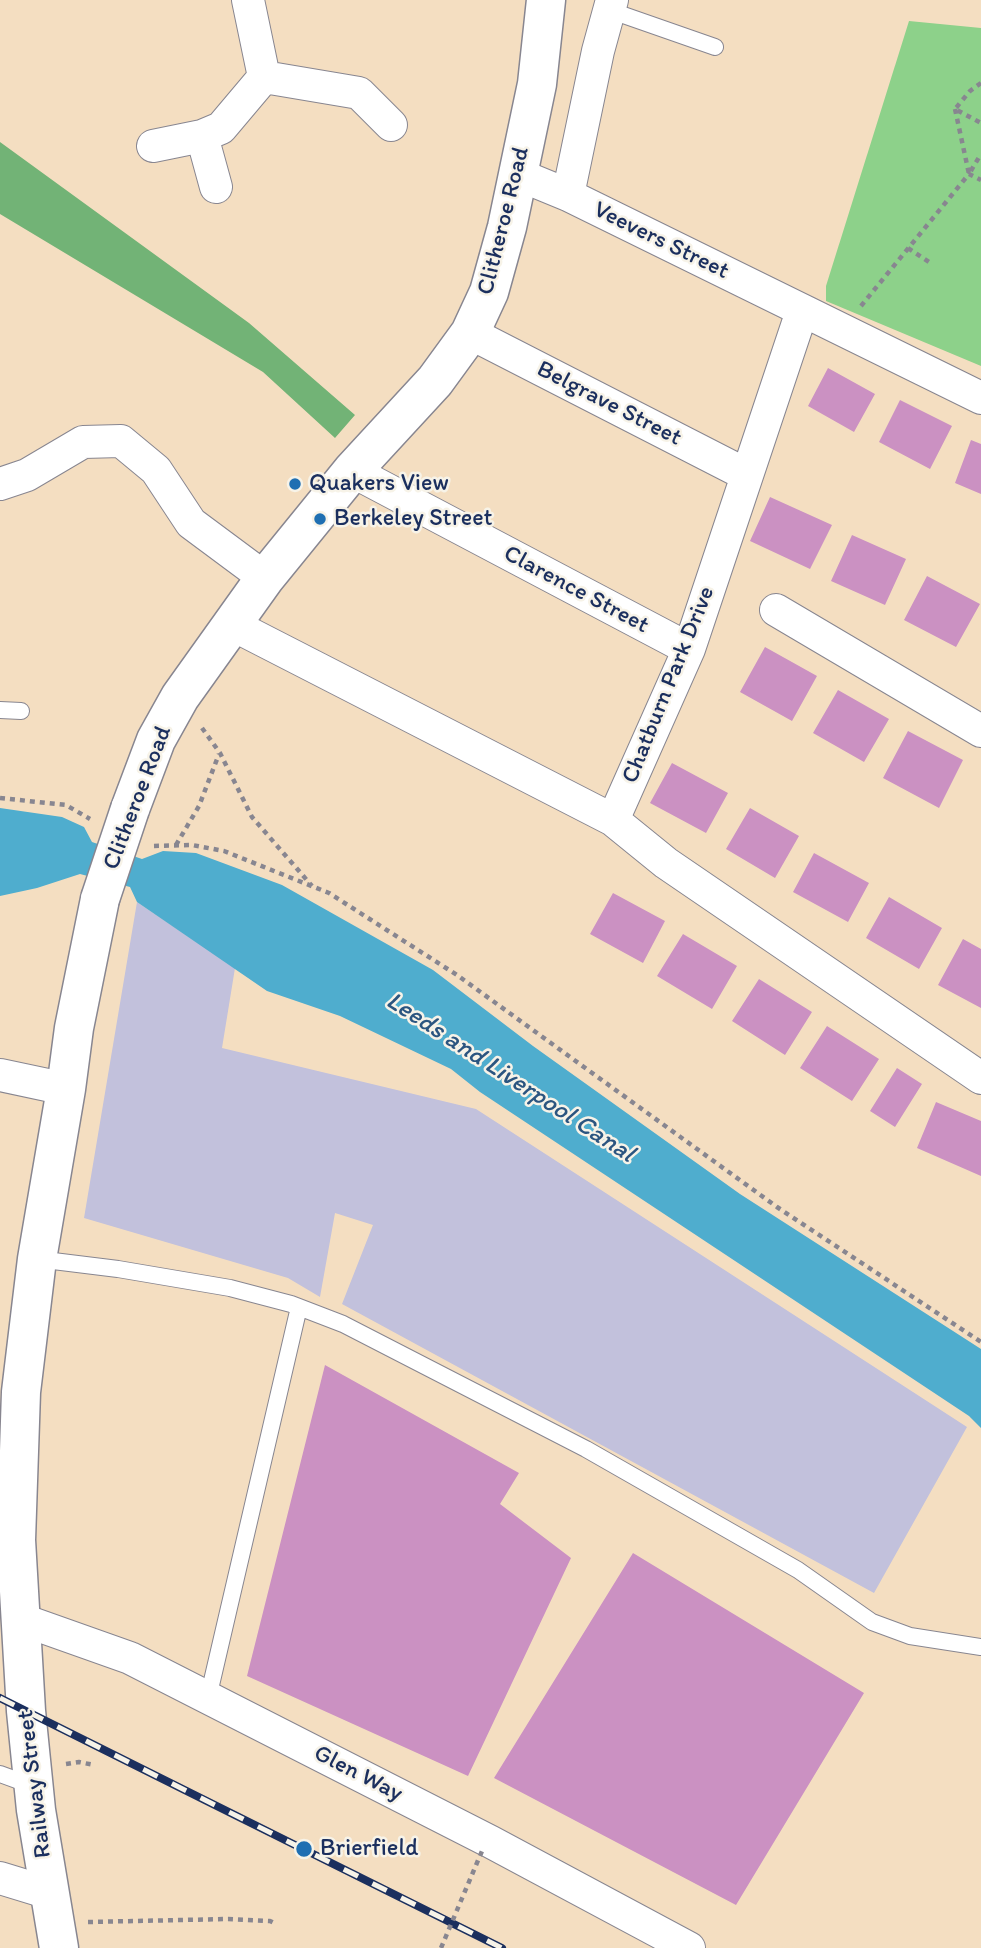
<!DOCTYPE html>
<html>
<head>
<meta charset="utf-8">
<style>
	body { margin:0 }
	canvas { display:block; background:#f4dec1 }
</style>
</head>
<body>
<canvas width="981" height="1948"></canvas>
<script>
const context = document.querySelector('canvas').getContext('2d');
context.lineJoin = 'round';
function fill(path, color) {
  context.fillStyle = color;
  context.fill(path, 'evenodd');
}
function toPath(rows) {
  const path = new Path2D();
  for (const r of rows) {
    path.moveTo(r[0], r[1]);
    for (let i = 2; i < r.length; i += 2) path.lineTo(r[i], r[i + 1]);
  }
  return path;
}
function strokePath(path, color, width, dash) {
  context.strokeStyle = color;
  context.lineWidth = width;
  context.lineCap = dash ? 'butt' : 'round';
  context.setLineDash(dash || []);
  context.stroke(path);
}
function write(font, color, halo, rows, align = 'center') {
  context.font = font + ' Itim,sans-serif';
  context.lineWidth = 5;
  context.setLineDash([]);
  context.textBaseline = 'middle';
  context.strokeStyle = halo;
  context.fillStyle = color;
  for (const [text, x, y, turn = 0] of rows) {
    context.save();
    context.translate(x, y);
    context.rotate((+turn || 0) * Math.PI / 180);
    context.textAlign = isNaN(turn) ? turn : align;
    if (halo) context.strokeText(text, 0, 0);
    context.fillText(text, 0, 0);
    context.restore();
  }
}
fill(toPath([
	[137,902,235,968,222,1048,476,1109,967,1427,874,1593,342,1304,373,1225,335,1213,320,1297,288,1278,84,1218]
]), '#c2c1dc');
fill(toPath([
	[909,21,981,28,981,366,826,301,826,286]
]), '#8dd18a');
fill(toPath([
	[0,142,249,323,355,415,335,438,263,372,0,214]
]), '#72b376');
fill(toPath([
	[0,808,62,817,84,827,92,842,142,859,163,851,196,853,282,885,433,970,533,1046,740,1194,981,1349,981,1428,969,1416,480,1092,451,1069,340,1016,267,991,137,902,130,887,80,874,37,888,0,896]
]), '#4fadce');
fill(toPath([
	[828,368,875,394,854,432,808,406],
	[900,400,952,426,930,469,879,442],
	[971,440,981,444,981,494,955,483],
	[770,497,832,525,810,569,750,541],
	[852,535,906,559,885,605,831,581],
	[927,576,980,604,956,647,904,620],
	[765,647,817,676,792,721,740,692],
	[838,690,889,719,864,762,813,733],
	[908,731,963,760,939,808,883,778],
	[672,763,728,793,706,833,650,803],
	[750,808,799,836,775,878,726,849],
	[814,853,869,883,848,922,793,892],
	[613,893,665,921,643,963,590,934],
	[889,897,942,928,919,969,866,938],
	[683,934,737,966,712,1009,657,976],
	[963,939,981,949,981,1008,938,985],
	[759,979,812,1012,785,1055,732,1021],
	[827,1026,879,1059,852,1101,800,1068],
	[897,1068,922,1084,895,1127,870,1111],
	[936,1102,981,1121,981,1176,917,1148],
	[325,1365,519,1473,500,1504,571,1558,468,1776,247,1676],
	[633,1553,864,1693,736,1905,494,1778]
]), '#cb91c2');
const service = toPath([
	[609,10,715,47],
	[0,710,21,711],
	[37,1259,118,1269,230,1288,291,1304,343,1324,586,1449,798,1570,872,1622,910,1636,981,1647],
	[208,1698,299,1307],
	[0,1774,33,1786]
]);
const minor = toPath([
	[264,77,359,93,391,125],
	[202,136,216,187],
	[153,146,202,136,221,128,264,77,248,0],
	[517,174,568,195,981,398],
	[568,195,598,51,612,0],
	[470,333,747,475],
	[352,471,689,649],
	[0,484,27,475,83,442,121,441,156,470,191,523,265,578],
	[776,610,981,731],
	[233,625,613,820,666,863,981,1078],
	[613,820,689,649,802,311],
	[0,1075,66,1089],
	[20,1619,130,1658,491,1842,689,1948],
	[0,1878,49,1893]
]);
const secondary = toPath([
	[130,809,156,740,180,697,265,578,352,471,435,381,470,333,489,292,507,227,537,84,546,0],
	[59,1948,36,1810,26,1711,16,1540,21,1392,37,1259,66,1089,74,1028,100,899]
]);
strokePath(service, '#888690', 18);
strokePath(minor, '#888690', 34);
strokePath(secondary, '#888690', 41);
strokePath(toPath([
	[981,83,970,91,955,109,981,123],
	[955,109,969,174,981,154],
	[908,248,929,262],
	[861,306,969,174,981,180],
	[202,728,220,753,252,817,312,886],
	[0,798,66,805,90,819],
	[176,845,199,806,219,754],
	[154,846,192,845,224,851,329,893,457,975,777,1207,981,1342],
	[66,1764,79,1762,94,1765],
	[88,1922,228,1919,270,1921,274,1923]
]), '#888690', 4.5, [5, 5]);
strokePath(service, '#fff', 16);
strokePath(minor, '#fff', 32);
strokePath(secondary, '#fff', 38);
const rail = toPath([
	[0,1698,502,1948]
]);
strokePath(rail, '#1b2f5e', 8);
strokePath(rail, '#f7f3e8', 5, [16]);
const secondaryBridge = toPath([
	[100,899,130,809]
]);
strokePath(secondaryBridge, '#888690', 41, []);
strokePath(toPath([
	[441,1948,482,1851]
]), '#888690', 4.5, [5, 5]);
strokePath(secondaryBridge, '#fff', 38);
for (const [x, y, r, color] of [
	[295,484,7,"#1f6fb2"],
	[320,519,7,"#1f6fb2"],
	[304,1849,9,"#1f6fb2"]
]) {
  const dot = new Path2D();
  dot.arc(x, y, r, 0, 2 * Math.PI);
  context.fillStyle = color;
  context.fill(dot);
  strokePath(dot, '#f7f3e8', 2.5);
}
write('24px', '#1b2f5e', '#f7f3e8', [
	["Clitheroe Road",504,221,-76],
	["Veevers Street",661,241,26],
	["Belgrave Street",609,404,27],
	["Clarence Street",576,590,28],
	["Chatburn Park Drive",669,685,-68],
	["Clitheroe Road",138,798,-69],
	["Glen Way",358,1774,27],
	["Railway Street",35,1784,-97]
]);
write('24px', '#1b2f5e', '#f7f3e8', [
	["Quakers View",309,484],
	["Berkeley Street",334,519],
	["Brierfield",320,1849]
], 'left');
write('italic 26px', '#2b5580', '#f7f3e8', [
	["Leeds and Liverpool Canal",510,1078,33]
]);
</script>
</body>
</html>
